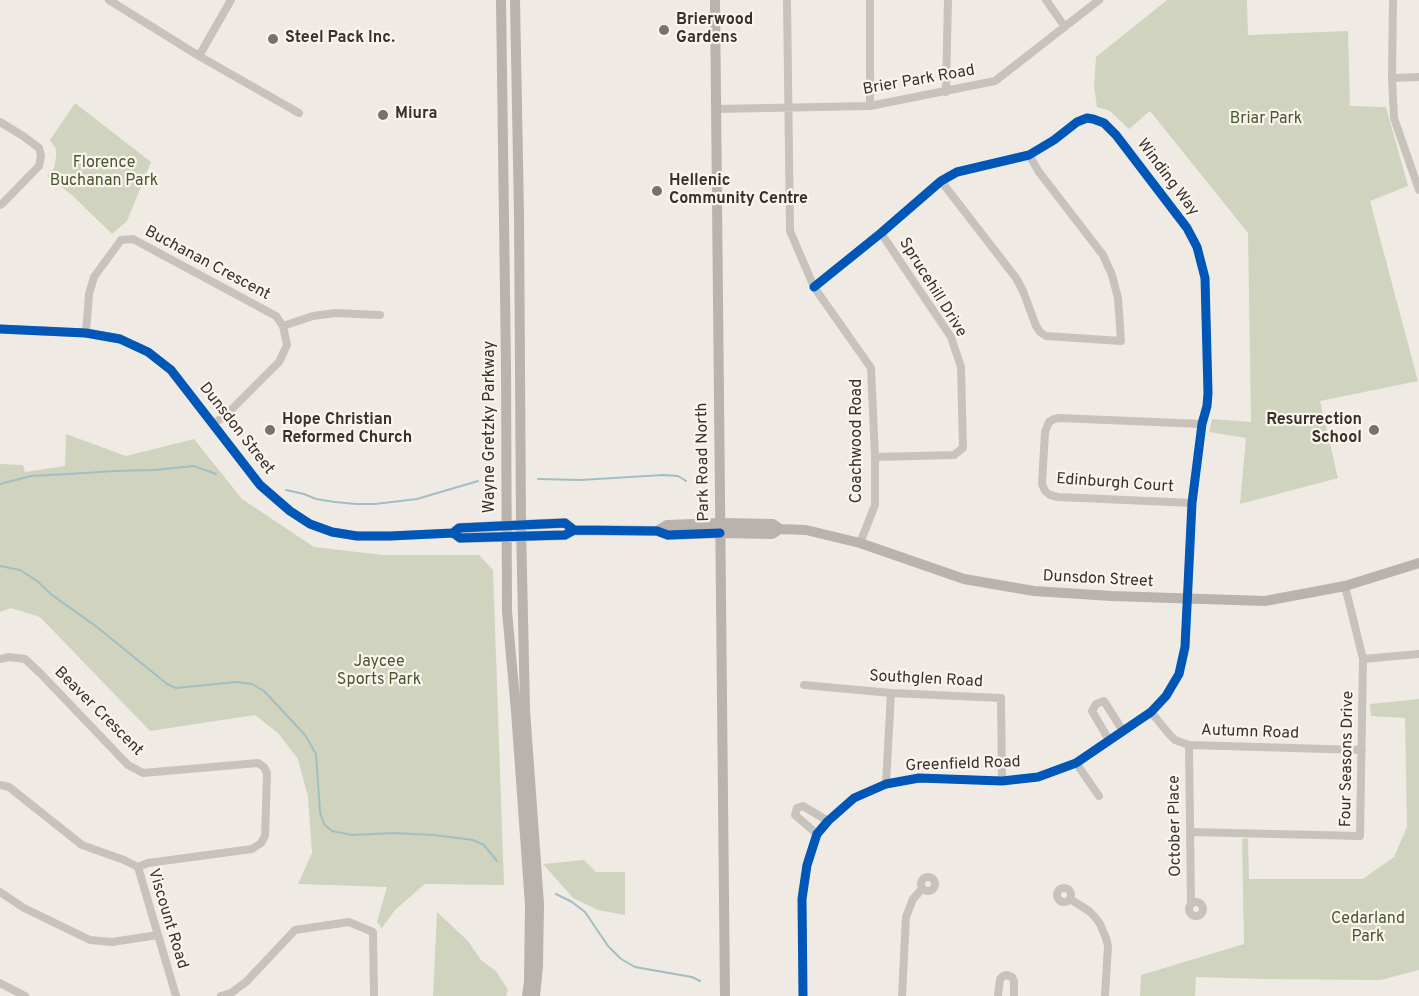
<!DOCTYPE html>
<html>
<head>
<meta charset="utf-8">
<style>
	body { margin:0 }
	canvas { display:block; background:#efeae4 }
</style>
</head>
<body>
<canvas width="1419" height="996"></canvas>
<script>
const context = document.querySelector('canvas').getContext('2d');
context.lineJoin = 'round';
function fill(path, color) {
  context.fillStyle = color;
  context.fill(path, 'evenodd');
}
function toPath(rows) {
  const path = new Path2D();
  for (const r of rows) {
    if (r.length === 3) {
      path.moveTo(r[0] + r[2], r[1]);
      path.arc(r[0], r[1], r[2], 0, 2 * Math.PI);
      continue;
    }
    path.moveTo(r[0], r[1]);
    for (let i = 2; i < r.length; i += 2) path.lineTo(r[i], r[i + 1]);
  }
  return path;
}
function strokePath(path, color, width, dash) {
  context.strokeStyle = color;
  context.lineWidth = width;
  context.lineCap = dash ? 'butt' : 'round';
  context.setLineDash(dash || []);
  context.stroke(path);
}
function write(font, color, halo, rows, align = 'center') {
  context.font = font + ' Overpass,sans-serif';
  context.lineWidth = 4.5;
  context.setLineDash([]);
  context.textBaseline = 'middle';
  context.strokeStyle = halo;
  context.fillStyle = color;
  for (const [text, x, y, turn = 0] of rows) {
    context.save();
    context.translate(x, y);
    context.rotate((+turn || 0) * Math.PI / 180);
    context.textAlign = isNaN(turn) ? turn : align;
    if (halo) context.strokeText(text, 0, 0);
    context.fillText(text, 0, 0);
    context.restore();
  }
}
fill(toPath([
	[1167,0,1247,0,1248,35,1348,31,1350,106,1386,107,1408,186,1370,201,1418,381,1320,401,1338,478,1240,504,1246,438,1209,432,1212,419,1251,422,1248,233,1150,111,1129,129,1110,111,1097,107,1094,86,1096,57],
	[75,103,151,162,127,221,112,234,72,195,47,176,54,168,56,157,56,149,50,140],
	[66,434,126,456,194,439,242,499,314,547,383,555,479,555,493,570,504,885,425,884,395,910,382,928,377,922,387,887,298,884,312,853,308,797,298,759,278,733,255,715,150,731,40,617,11,608,0,612,0,464,23,465,25,472,65,466],
	[1419,699,1419,970,1380,980,1263,979,1196,977,1195,996,1140,996,1141,975,1244,944,1242,839,1248,838,1249,879,1363,879,1394,857,1407,827,1405,718,1371,716,1370,704],
	[584,860,596,872,625,872,625,915,598,910,573,898,543,864],
	[437,912,468,941,481,960,496,971,508,990,506,996,433,996]
]), '#d0d4bf');
strokePath(toPath([
	[538,479,580,480,663,475,678,476,686,481],
	[0,484,31,476,85,473,114,471,154,470,194,466,216,474],
	[286,490,304,494,316,499,335,502,356,504,375,504,417,499,478,481],
	[0,566,20,570,37,581,52,595,97,627,167,684,176,688,237,682,252,684,264,691,305,735,316,754,320,812,324,824,332,831,352,835,393,833,434,835,473,840,484,845,497,861],
	[556,894,572,902,585,912,608,946,621,959,635,967,692,977,700,981]
]), '#a1bfc0', 2);
strokePath(toPath([
	[109,0,199,56,299,113],
	[787,0,790,231,814,287,871,368,875,457,875,505,860,543],
	[1046,0,1065,27],
	[1393,0,1392,78,1394,118,1419,190],
	[199,56,231,0],
	[1392,78,1419,77],
	[946,92,948,0],
	[870,106,870,0],
	[716,109,870,106,995,81,1099,0],
	[0,122,23,136,39,148,41,156,39,166,2,204,0,205],
	[941,181,1016,278,1023,291,1036,326,1040,332,1046,336,1121,341,1118,298,1112,275,1103,255,1039,172,1029,155],
	[283,326,313,316,335,313,380,315],
	[86,333,89,294,94,277,121,240,133,239,276,316,283,326,287,345,279,362,225,416,213,424],
	[875,457,954,455,963,448,961,367,951,337,881,233],
	[1192,503,1058,497,1050,495,1045,491,1042,484,1045,432,1049,422,1054,419,1059,418,1202,424],
	[0,659,9,657,25,659,40,673,128,765,143,773,258,763,264,767,267,773,265,836,261,843,252,849,148,863,138,867],
	[1363,659,1419,654],
	[804,685,891,693,1001,698,1002,781],
	[1151,712,1169,734,1175,740,1189,745,1362,750],
	[1109,740,1092,711,1096,704,1104,701,1123,731],
	[1189,745,1191,902,1190,906],
	[1076,763,1099,796],
	[886,784,891,693],
	[0,785,9,787,82,845,124,860,138,867,176,996],
	[1190,832,1360,836,1363,659,1345,586],
	[817,834,795,815,797,808,803,806,828,821],
	[928,884,7],
	[1064,895,7],
	[0,892,24,908,90,940,112,942,158,935],
	[1070,899,1089,911,1095,917,1100,924,1106,938,1108,946,1105,996],
	[1196,909,7],
	[0,983,25,996],
	[221,996,231,993,246,982,295,930,349,922,373,932,374,996],
	[803,996,802,899,807,865,817,834,828,821,854,798,886,784,919,778,1002,781,1038,777,1076,763,1151,712,1166,696,1179,674,1185,647,1192,503,1202,424,1207,406,1208,393,1205,278,1197,247,1187,228,1116,135,1104,123,1093,119,1087,118,1077,122,1054,140,1029,155,957,172,941,181,881,233,814,287],
	[902,996,906,917,913,899,922,889],
	[998,996,1000,979,1003,976,1007,975,1012,977,1014,981,1014,996]
]), '#c8c2bd', 8);
strokePath(toPath([
	[0,329,86,333,120,339,148,352,171,370,260,485,290,511,310,524,332,532,357,536,390,536,453,533]
]), '#c8c2bd', 9);
strokePath(toPath([
	[501,0,506,366,507,611,516,711,530,905,529,982,527,996],
	[515,0,519,214,521,525,525,710,539,904,538,966,535,996],
	[715,0,725,996],
	[574,530,565,523,459,528,453,533,460,538,565,535,574,530,657,531,668,535,720,533,772,534,780,529],
	[657,531,667,525,720,523,773,524,780,529,806,530,860,543,964,579,1034,591,1111,596,1265,601,1345,586,1419,563]
]), '#b9b2ad', 10);
strokePath(toPath([
	[0,329,86,333,120,339,148,352,171,370,260,485,290,511,310,524,332,532,357,536,390,536,453,533,459,528,521,525,565,523,574,530],
	[455,534,460,538,565,535,574,530,657,531,668,535,720,533],
	[803,996,802,899,807,865,817,834,828,821,854,798,886,784,919,778,1002,781,1038,777,1076,763,1151,712,1166,696,1179,674,1185,647,1192,503,1202,424,1207,406,1208,393,1205,278,1197,247,1187,228,1116,135,1104,123,1093,119,1087,118,1077,122,1054,140,1029,155,957,172,941,181,881,233,814,287]
]), '#0057b8', 9);
for (const [x, y, r, color] of [
	[664,30,6,"#79716c"],
	[273,39,6,"#79716c"],
	[383,115,6,"#79716c"],
	[657,191,6,"#79716c"],
	[270,430,6,"#79716c"],
	[1374,430,6,"#79716c"]
]) {
  const dot = new Path2D();
  dot.arc(x, y, r, 0, 2 * Math.PI);
  context.fillStyle = color;
  context.fill(dot);
  strokePath(dot, '#faf4ed', 2);
}
write('bold 16px', '#39302b', '#faf4ed', [
	["Brierwood",676,21],
	["Gardens",676,39],
	["Steel Pack Inc.",285,39],
	["Miura",395,115],
	["Hellenic",669,182],
	["Community Centre",669,200],
	["Hope Christian",282,421],
	["Reformed Church",282,439],
	["Resurrection",1362,421,"right"],
	["School",1362,439,"right"]
], 'left');
write('16px', '#39302b', '#faf4ed', [
	["Brier Park Road",919,81,-10],
	["Winding Way",1167,178,53],
	["Buchanan Crescent",207,264,28],
	["Sprucehill Drive",932,288,58],
	["Wayne Gretzky Parkway",491,427,-90],
	["Dunsdon Street",236,429,52],
	["Coachwood Road",858,441,-90],
	["Park Road North",704,462,-91],
	["Edinburgh Court",1115,484,4],
	["Dunsdon Street",1098,580,3],
	["Southglen Road",926,680,3],
	["Beaver Crescent",98,712,45],
	["Autumn Road",1250,733,2],
	["Four Seasons Drive",1348,759,-89],
	["Greenfield Road",963,765,-2],
	["October Place",1176,826,-91],
	["Viscount Road",167,919,73]
]);
write('16px', '#47572f', '#faf4ed', [
	["Briar Park",1266,120],
	["Florence",104,164],
	["Buchanan Park",104,182],
	["Jaycee",379,663],
	["Sports Park",379,681],
	["Cedarland",1368,920],
	["Park",1368,938]
]);
</script>
</body>
</html>
